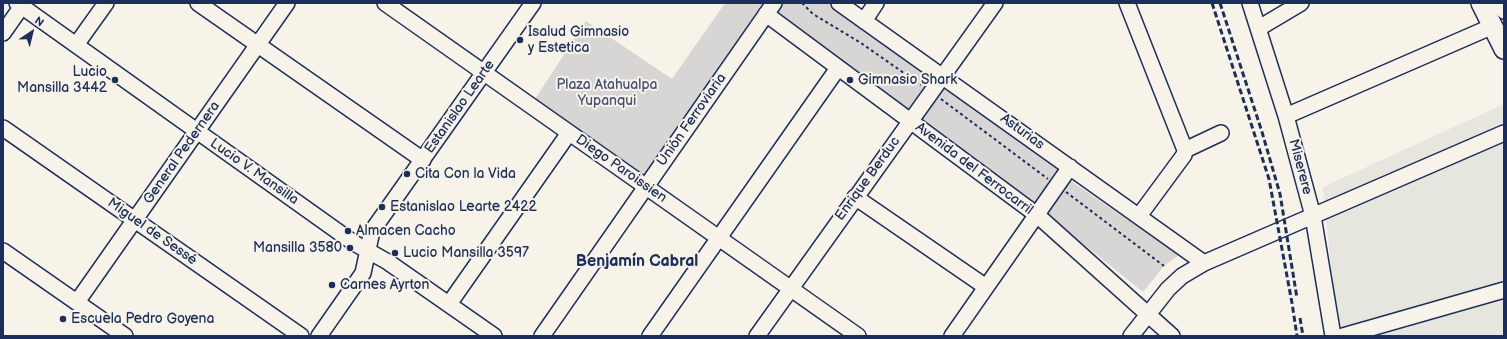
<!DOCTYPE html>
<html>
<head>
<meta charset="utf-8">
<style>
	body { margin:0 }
	#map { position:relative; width:1507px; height:339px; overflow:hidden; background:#f7f3e8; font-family:"Balsamiq Sans",sans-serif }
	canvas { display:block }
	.frame { position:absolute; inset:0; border:4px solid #1b2f5e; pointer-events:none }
	.north { position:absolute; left:12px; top:12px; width:40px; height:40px; -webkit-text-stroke:3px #f7f3e8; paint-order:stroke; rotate:35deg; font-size:11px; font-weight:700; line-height:16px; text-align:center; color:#1b2f5e }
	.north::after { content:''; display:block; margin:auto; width:14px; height:18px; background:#1b2f5e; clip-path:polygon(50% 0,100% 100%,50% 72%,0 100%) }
</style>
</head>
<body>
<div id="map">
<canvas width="1507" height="339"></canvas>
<div class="frame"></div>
<div class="north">N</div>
</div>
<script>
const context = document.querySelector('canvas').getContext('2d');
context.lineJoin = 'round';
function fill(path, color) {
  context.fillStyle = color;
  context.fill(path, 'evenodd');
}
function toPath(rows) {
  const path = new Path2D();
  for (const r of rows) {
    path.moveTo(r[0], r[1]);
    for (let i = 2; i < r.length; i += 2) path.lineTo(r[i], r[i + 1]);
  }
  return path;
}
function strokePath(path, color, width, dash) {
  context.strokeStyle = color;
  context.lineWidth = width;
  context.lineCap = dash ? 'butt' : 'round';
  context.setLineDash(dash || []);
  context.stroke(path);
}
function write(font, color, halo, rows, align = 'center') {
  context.font = font + ' "Balsamiq Sans",sans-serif';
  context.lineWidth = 4;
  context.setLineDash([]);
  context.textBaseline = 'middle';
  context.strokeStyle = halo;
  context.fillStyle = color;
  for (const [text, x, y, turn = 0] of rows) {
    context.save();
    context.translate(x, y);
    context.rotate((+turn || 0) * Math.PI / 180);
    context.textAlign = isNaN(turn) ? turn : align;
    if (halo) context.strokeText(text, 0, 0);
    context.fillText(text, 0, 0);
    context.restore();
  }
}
fill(toPath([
	[1504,104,1504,336,1338,336,1323,187]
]), '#e6e5de');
fill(toPath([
	[725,3,772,3,648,179,533,102,586,21,672,79],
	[777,3,834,3,935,75,907,116,769,14],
	[944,82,1065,168,1035,211,918,123],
	[1071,181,1179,255,1164,266,1143,292,1046,214]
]), '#d7d6d4');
const minor = toPath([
	[17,3,354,243,388,262,494,336],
	[198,3,423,160],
	[385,3,858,336],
	[839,3,1204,263],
	[1127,3,1185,150],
	[1250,3,1286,116,1313,216,1333,336],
	[1498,3,1504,11],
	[766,14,1037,215,1172,336],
	[864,21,876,3],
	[1259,28,1301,3],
	[3,33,22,6],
	[76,45,106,3],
	[1286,116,1493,26],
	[3,128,301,336],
	[855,197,986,287],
	[1139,216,1184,155,1185,150,1221,133],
	[3,251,125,336],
	[77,302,287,3],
	[449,304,569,133],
	[319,336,363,273,372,231,533,3],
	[542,336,774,3],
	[650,336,838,68],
	[757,336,995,3],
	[952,336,1070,167],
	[1131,336,1168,289,1182,276,1204,263,1504,133],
	[1343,336,1504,290]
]);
const major = toPath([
	[1481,3,1504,49]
]);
strokePath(minor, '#1b2f5e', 18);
strokePath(major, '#1b2f5e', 22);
strokePath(toPath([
	[802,3,813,14,861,43,921,85],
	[941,99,1048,179],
	[1066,192,1164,266]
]), '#1b2f5e', 2, [3, 3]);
strokePath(minor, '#f7f3e8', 15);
strokePath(major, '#f7f3e8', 19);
strokePath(toPath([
	[1212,3,1269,179,1292,303,1297,336],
	[1220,3,1262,132,1280,194,1297,298],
	[1300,318,1303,336]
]), '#1b2f5e', 3, [6, 3]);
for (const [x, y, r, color] of [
	[520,40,4,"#1b2f5e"],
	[115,80,4,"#1b2f5e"],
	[850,80,4,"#1b2f5e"],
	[407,174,4,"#1b2f5e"],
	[382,207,4,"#1b2f5e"],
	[348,231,4,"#1b2f5e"],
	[350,248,4,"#1b2f5e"],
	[395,253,4,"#1b2f5e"],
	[332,285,4,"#1b2f5e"],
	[63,319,4,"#1b2f5e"]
]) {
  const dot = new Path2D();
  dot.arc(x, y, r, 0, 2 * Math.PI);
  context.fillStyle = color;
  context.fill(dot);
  strokePath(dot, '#f7f3e8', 1.5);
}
write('14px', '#1b2f5e', '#f7f3e8', [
	["Isalud Gimnasio",528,32],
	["y Estetica",528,48],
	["Lucio",107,72,"right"],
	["Mansilla 3442",107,88,"right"],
	["Gimnasio Shark",858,80],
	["Cita Con la Vida",415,174],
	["Estanislao Learte 2422",390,207],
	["Almacen Cacho",356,231],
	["Mansilla 3580",342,248,"right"],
	["Lucio Mansilla 3597",403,253],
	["Carnes Ayrton",340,285],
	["Escuela Pedro Goyena",71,319]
], 'left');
write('14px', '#415076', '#f7f3e8', [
	["Plaza Atahualpa",607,85],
	["Yupanqui",607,101]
]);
write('14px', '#1b2f5e', '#f7f3e8', [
	["Estanislao Learte",460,107,-55],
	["Unión Ferroviaria",692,120,-55],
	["Asturias",1022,132,36],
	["General Pedernera",182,153,-55],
	["Miserere",1300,167,75],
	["Diego Paroissien",621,169,35],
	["Avenida del Ferrocarril",974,169,37],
	["Lucio V. Mansilla",254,172,35],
	["Enrique Berduc",868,179,-54],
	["Miguel de Sessé",152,232,35]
]);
write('bold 16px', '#1b2f5e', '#f7f3e8', [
	["Benjamín Cabral",637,262]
]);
</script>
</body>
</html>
